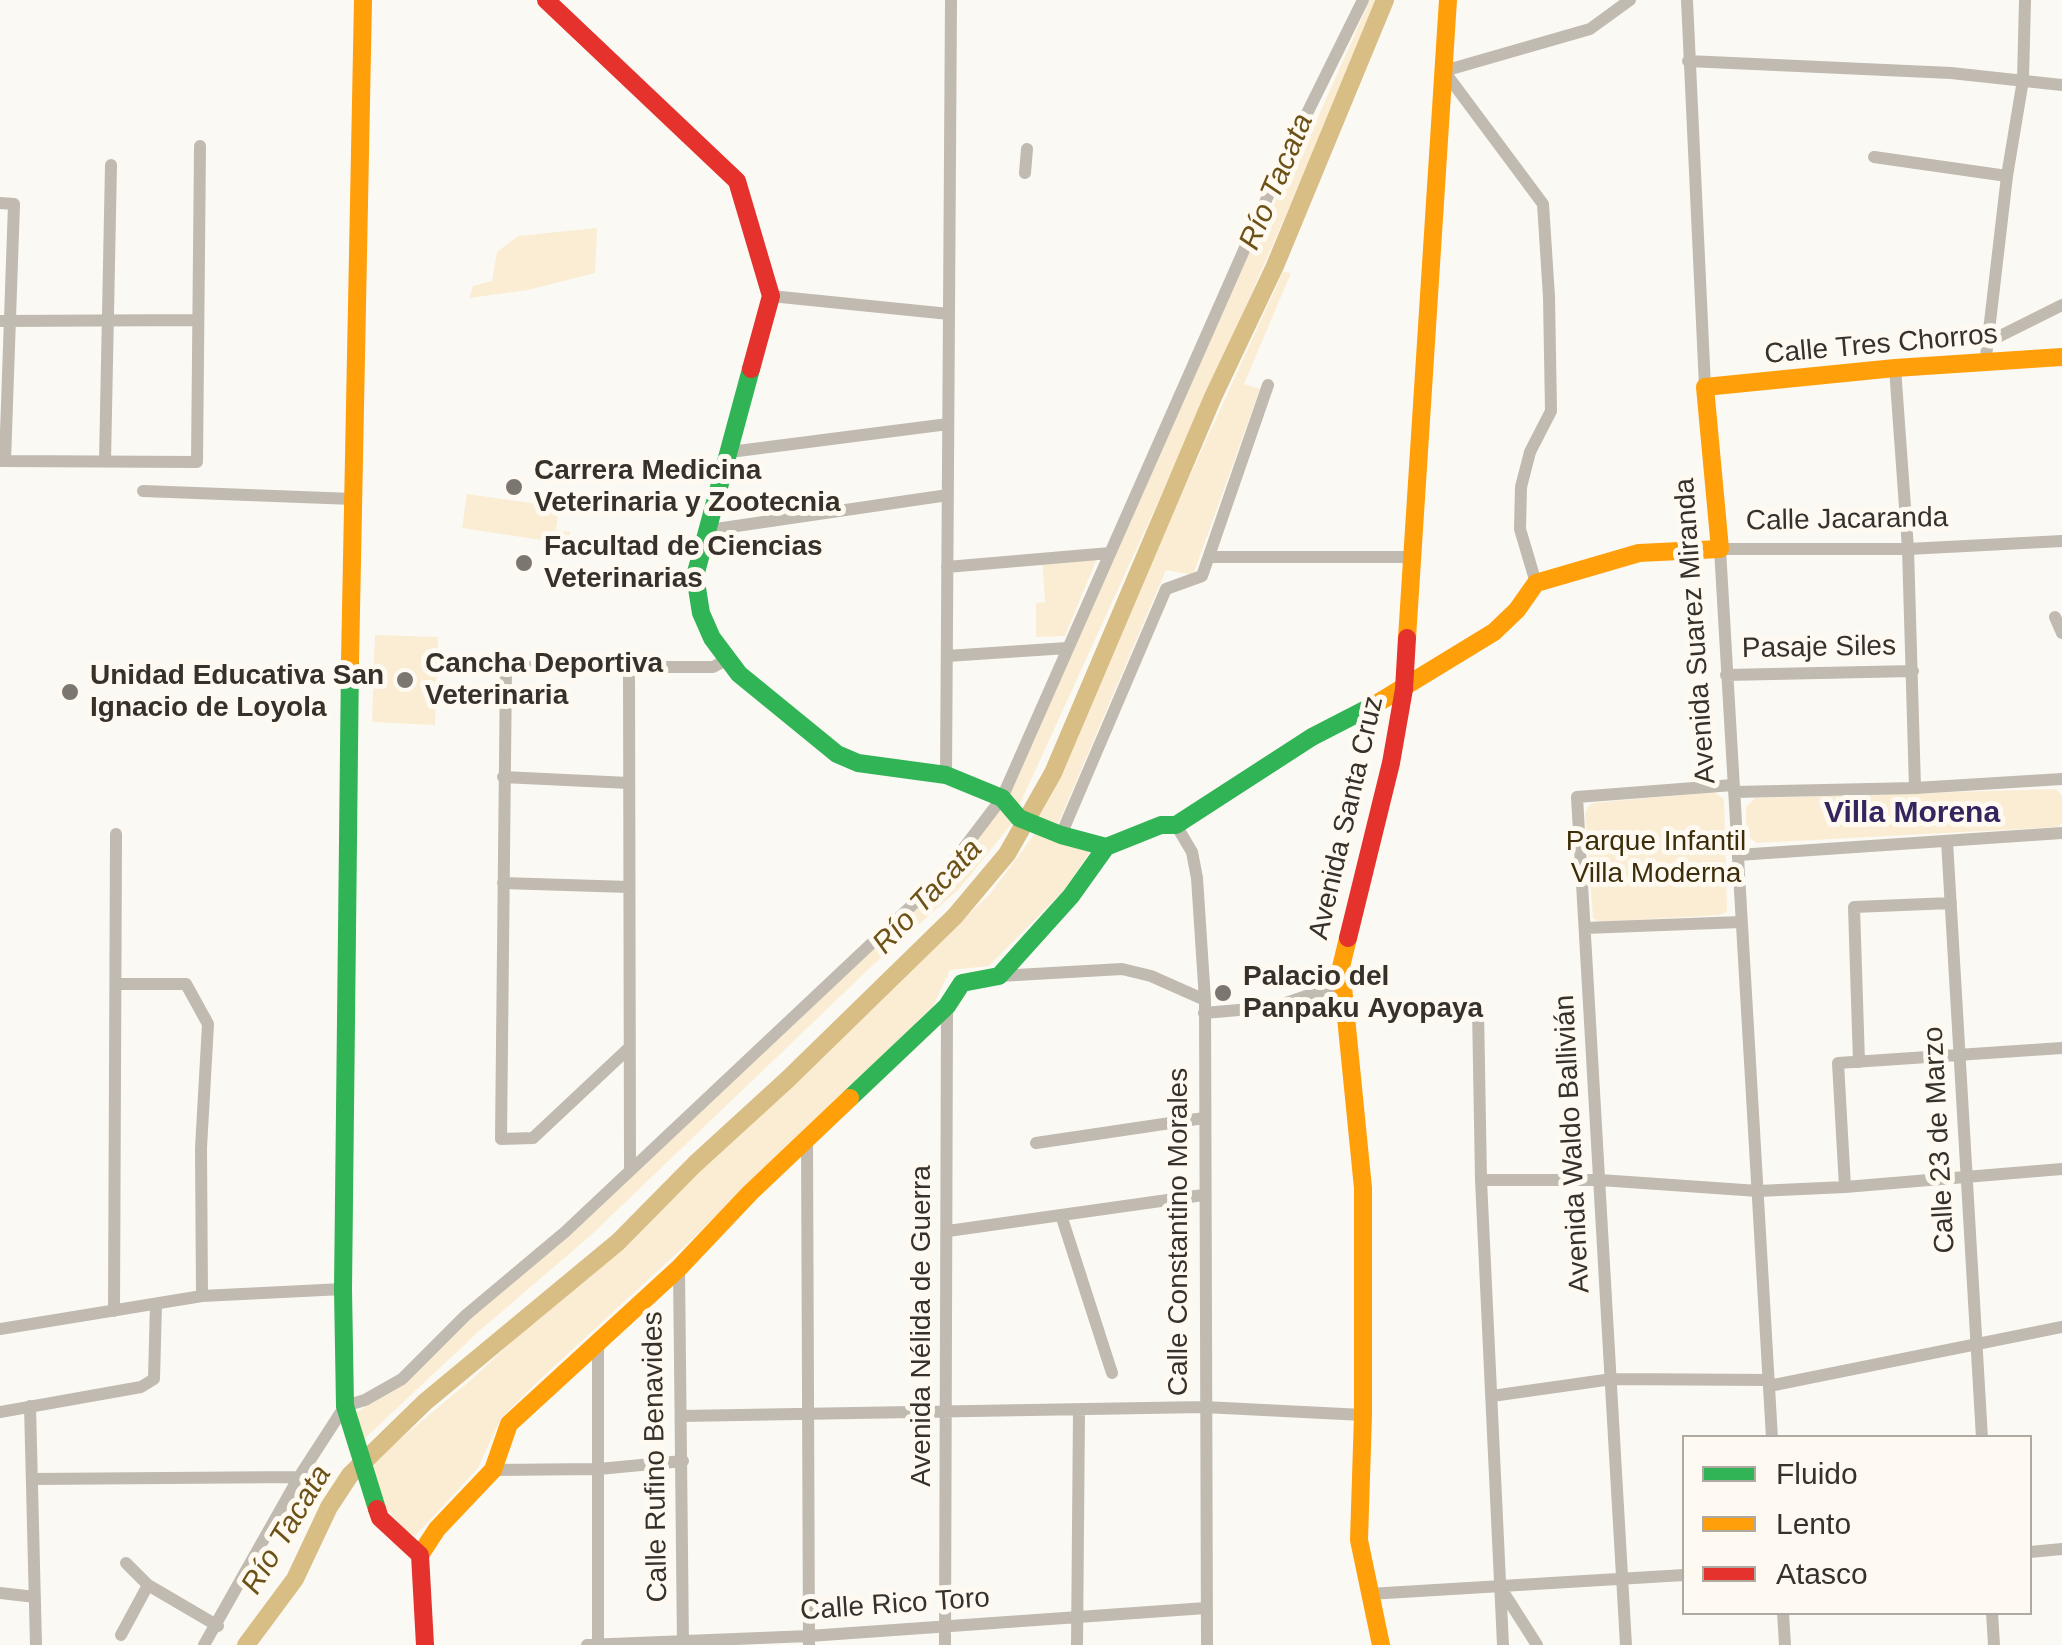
<!DOCTYPE html>
<html>
<head>
<meta charset="utf-8">
<style>
	body { margin:0 }
	#map { position:relative; width:2062px; height:1645px; overflow:hidden; background:#fbf9f4; font-family:Helvetica,sans-serif }
	canvas { display:block }
	.legend { position:absolute; left:1682px; top:1435px; width:350px; height:180px; box-sizing:border-box; background:#fefaf1; border:2px solid #aeaaa1; margin:0; padding:12px 18px; list-style:none; font-size:30px; color:#363129 }
	.legend li { display:flex; align-items:center; gap:20px; height:50px }
	.legend b { width:50px; border:2px solid #aeaaa1 }
</style>
</head>
<body>
<div id="map">
<canvas width="2062" height="1645"></canvas>
<ul class="legend">
<li><b style="height:12px;background:#30b455"></b>Fluido</li>
<li><b style="height:12px;background:#ff9f0a"></b>Lento</li>
<li><b style="height:12px;background:#e5322d"></b>Atasco</li>
</ul>
</div>
<script>
const context = document.querySelector('canvas').getContext('2d');
context.lineJoin = 'round';
function fill(path, color) {
  context.fillStyle = color;
  context.fill(path, 'evenodd');
}
function toPath(rows) {
  const path = new Path2D();
  for (const r of rows) {
    path.moveTo(r[0], r[1]);
    for (let i = 2; i < r.length; i += 2) path.lineTo(r[i], r[i + 1]);
  }
  return path;
}
function strokePath(path, color, width, dash) {
  context.strokeStyle = color;
  context.lineWidth = width;
  context.lineCap = dash ? 'butt' : 'round';
  context.setLineDash(dash || []);
  context.stroke(path);
}
function write(font, color, halo, rows, align = 'center') {
  context.font = font + ' Helvetica,sans-serif';
  context.lineWidth = 10;
  context.setLineDash([]);
  context.textBaseline = 'middle';
  context.strokeStyle = halo;
  context.fillStyle = color;
  for (const [text, x, y, turn = 0] of rows) {
    context.save();
    context.translate(x, y);
    context.rotate((+turn || 0) * Math.PI / 180);
    context.textAlign = isNaN(turn) ? turn : align;
    if (halo) context.strokeText(text, 0, 0);
    context.fillText(text, 0, 0);
    context.restore();
  }
}
fill(toPath([
	[1370,0,1380,0,1208,392,1019,806,1007,794,1252,246,1311,133],
	[597,228,595,273,528,290,469,298,473,286,492,281,497,252,518,236],
	[1283,272,1291,273,1244,384,1260,389,1193,575,1166,570,1058,824,1035,816,1082,725,1151,561],
	[467,494,559,507,556,530,570,532,568,544,462,528],
	[1098,556,1065,636,1036,637,1036,603,1045,602,1042,558],
	[375,635,438,637,435,725,372,722],
	[2056,789,2062,796,2062,823,2058,827,1757,843,1746,835,1746,807,1755,798],
	[1714,792,1724,799,1727,912,1720,915,1599,922,1593,918,1585,814,1588,807,1593,803],
	[1000,807,1013,822,959,889,874,964,589,1237,479,1331,362,1441,355,1413,404,1383,469,1318,941,885],
	[1036,832,1090,852,1064,890,989,966,950,970,933,1006,691,1240,535,1384,501,1418,478,1468,415,1536,405,1530,386,1508,369,1465,472,1379,859,1018,990,894]
]), '#faedd3');
strokePath(toPath([
	[246,1645,295,1579,329,1507,350,1475,425,1402,618,1242,695,1164,788,1079,955,916,1007,854,1053,773,1213,397,1275,266,1385,0]
]), '#d8bd85', 18);
strokePath(toPath([
	[1687,0,1705,387],
	[1688,61,1951,73,2062,85],
	[1874,157,2007,176],
	[1025,173,1027,149],
	[0,203,14,204,5,461],
	[771,296,949,314],
	[0,321,198,320],
	[1988,342,2062,305],
	[1985,365,2007,176,2023,80,2025,0],
	[1895,368,1908,549,1915,788],
	[730,452,948,424],
	[0,461,197,462,200,146],
	[105,461,111,165],
	[143,491,353,499],
	[709,530,948,495],
	[1210,557,1413,557],
	[947,567,1110,553],
	[1536,583,1520,529,1521,487,1530,452,1551,411,1549,297,1543,204,1444,71,1590,29,1630,0],
	[2055,617,2062,633],
	[947,656,1067,648],
	[629,667,630,1169],
	[1726,675,1913,671],
	[946,775,951,0],
	[503,777,629,783],
	[1734,792,1915,788,2062,779],
	[1176,825,1192,852,1197,878,1205,1000,1207,1645],
	[1061,835,1166,589,1202,576,1268,385],
	[1947,841,1982,1438],
	[1738,855,2062,833],
	[503,883,629,887],
	[1585,928,1741,922],
	[999,976,1122,969,1151,976,1205,1000],
	[116,984,186,984,208,1024,201,1148,202,1296],
	[1478,1009,1481,1180,1503,1645],
	[1204,1013,1274,1007,1342,984],
	[629,1048,533,1138,501,1139,506,667,713,667,728,659],
	[1859,1062,1854,907,1951,903],
	[807,1138,809,1645],
	[1036,1143,1204,1118],
	[1481,1180,1600,1180,1758,1191,1845,1187,2062,1169],
	[1845,1187,1838,1063,2062,1048],
	[1061,1215,1112,1373],
	[948,1231,1203,1195],
	[679,1268,683,1645],
	[114,1311,116,834],
	[0,1329,202,1296,343,1289],
	[598,1342,598,1645],
	[1769,1386,2062,1327],
	[1492,1396,1612,1379,1769,1380],
	[30,1406,36,1645],
	[0,1412,141,1387,154,1379,156,1304],
	[681,1416,1204,1407,1363,1415],
	[1772,1438,1720,549,1908,549,2062,541],
	[493,1470,599,1469,683,1461],
	[32,1479,299,1477],
	[2030,1552,2062,1549],
	[126,1563,148,1585,218,1626],
	[1502,1590,1537,1645],
	[0,1593,35,1597],
	[1369,1594,1684,1575],
	[1783,1612,1785,1645],
	[1992,1612,1994,1645],
	[121,1635,148,1585],
	[204,1645,299,1477,345,1406,365,1400,402,1379,466,1315,565,1232,941,878,1002,798,1282,164,1363,0],
	[587,1645,809,1636,1206,1608],
	[945,1645,947,1006],
	[1077,1645,1079,1410],
	[1626,1645,1577,797,1733,785]
]), '#c0bab0', 12);
strokePath(toPath([
	[751,369,695,576,701,613,712,638,739,674,837,754,858,763,946,775,1002,798,1019,818,1061,835,1106,847],
	[350,661,343,1289,345,1406,377,1509],
	[850,1098,947,1006,962,983,999,976,1071,896,1106,847,1161,825,1176,825,1312,737,1376,704]
]), '#30b455', 18);
strokePath(toPath([
	[1407,638,1448,0],
	[350,661,363,0],
	[1376,704,1494,632,1517,610,1536,583,1639,553,1720,549,1705,387,1895,368,2062,357],
	[1348,938,1341,967,1363,1188,1363,1415,1359,1540,1381,1645],
	[420,1555,437,1529,493,1470,509,1424,679,1268,750,1193,850,1098]
]), '#ff9f0a', 18);
strokePath(toPath([
	[546,0,737,181,771,296,751,369],
	[1348,938,1391,763,1404,689,1407,638],
	[377,1509,380,1518,420,1555,425,1645]
]), '#e5322d', 18);
for (const [x, y, r, color] of [
	[514,487,10,"#7b7770"],
	[524,563,10,"#7b7770"],
	[405,680,10,"#7b7770"],
	[70,692,10,"#7b7770"],
	[1223,993,10,"#7b7770"]
]) {
  const dot = new Path2D();
  dot.arc(x, y, r, 0, 2 * Math.PI);
  context.fillStyle = color;
  context.fill(dot);
  strokePath(dot, '#fefaf1', 4);
}
write('28px', '#363129', '#fefaf1', [
	["Calle Tres Chorros",1881,345,-5],
	["Calle Jacaranda",1847,520,-1],
	["Avenida Suarez Miranda",1696,631,-94],
	["Pasaje Siles",1819,648,-1],
	["Avenida Santa Cruz",1347,818,-77],
	["Calle 23 de Marzo",1940,1140,-93],
	["Avenida Waldo Ballivián",1573,1144,-93],
	["Calle Constantino Morales",1179,1232,-90],
	["Avenida Nélida de Guerra",922,1326,-90],
	["Calle Rufino Benavides",656,1457,-91],
	["Calle Rico Toro",895,1605,-4]
]);
write('bold 28px', '#363129', '#fefaf1', [
	["Carrera Medicina",534,471],
	["Veterinaria y Zootecnia",534,503],
	["Facultad de Ciencias",544,547],
	["Veterinarias",544,579],
	["Cancha Deportiva",425,664],
	["Veterinaria",425,696],
	["Unidad Educativa San",90,676],
	["Ignacio de Loyola",90,708],
	["Palacio del",1243,977],
	["Panpaku Ayopaya",1243,1009]
], 'left');
write('28px', '#3d2d0a', '#fefaf1', [
	["Parque Infantil",1656,842],
	["Villa Moderna",1656,874]
]);
write('italic 30px', '#6d5218', '#fefaf1', [
	["Río Tacata",1277,182,-67],
	["Río Tacata",928,897,-47],
	["Río Tacata",287,1530,-59]
]);
write('bold 30px', '#35245e', '#fefaf1', [
	["Villa Morena",1912,814]
]);
</script>
</body>
</html>
